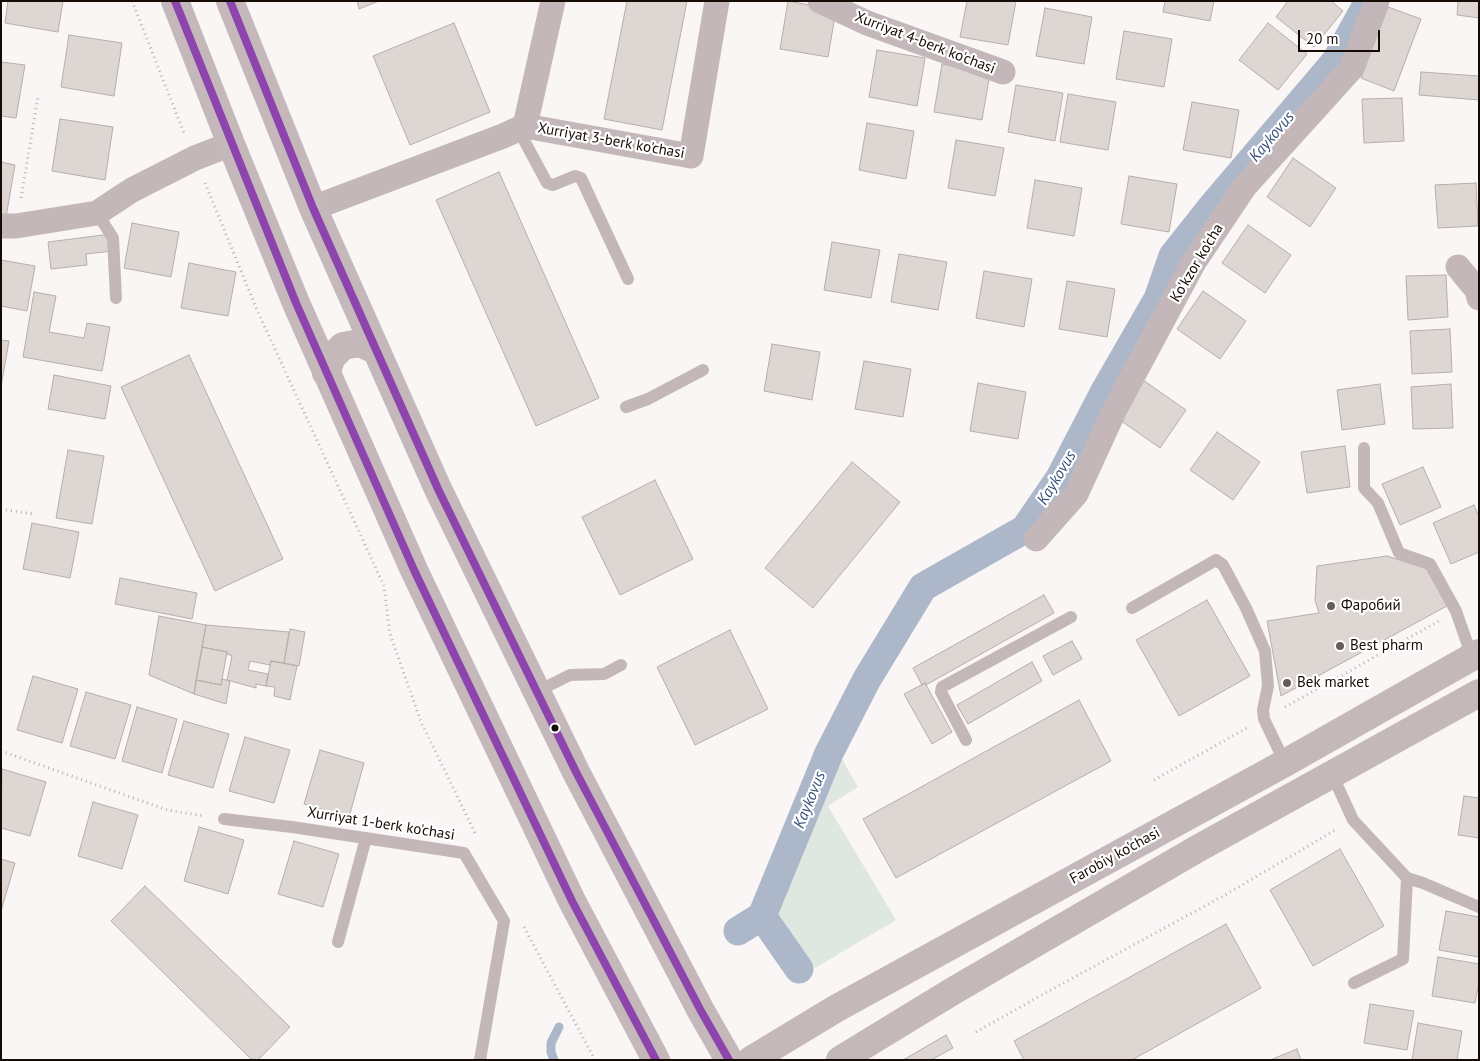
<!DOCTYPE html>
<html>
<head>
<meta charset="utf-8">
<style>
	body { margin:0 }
	#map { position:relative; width:1480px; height:1061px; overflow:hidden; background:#faf6f5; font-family:"PT Sans",sans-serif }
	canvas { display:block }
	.frame { position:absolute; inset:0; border:2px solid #170b06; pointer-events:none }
	.scale { position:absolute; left:1298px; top:30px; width:82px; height:22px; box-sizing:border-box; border:2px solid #170b06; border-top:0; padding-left:6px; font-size:15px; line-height:18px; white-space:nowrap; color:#170b06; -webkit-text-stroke:4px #fff; paint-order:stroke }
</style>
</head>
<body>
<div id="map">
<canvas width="1480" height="1061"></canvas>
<div class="frame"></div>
<div class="scale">20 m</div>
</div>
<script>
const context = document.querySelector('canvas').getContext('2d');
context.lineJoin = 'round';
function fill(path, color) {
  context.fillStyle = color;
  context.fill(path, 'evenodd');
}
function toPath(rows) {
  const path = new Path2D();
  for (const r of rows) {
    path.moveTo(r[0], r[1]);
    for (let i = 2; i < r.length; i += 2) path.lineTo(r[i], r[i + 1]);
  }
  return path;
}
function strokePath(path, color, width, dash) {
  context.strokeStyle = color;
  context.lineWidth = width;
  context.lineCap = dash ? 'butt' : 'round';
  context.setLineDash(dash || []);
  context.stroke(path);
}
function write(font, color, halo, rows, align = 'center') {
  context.font = font + ' "PT Sans",sans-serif';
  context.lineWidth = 4.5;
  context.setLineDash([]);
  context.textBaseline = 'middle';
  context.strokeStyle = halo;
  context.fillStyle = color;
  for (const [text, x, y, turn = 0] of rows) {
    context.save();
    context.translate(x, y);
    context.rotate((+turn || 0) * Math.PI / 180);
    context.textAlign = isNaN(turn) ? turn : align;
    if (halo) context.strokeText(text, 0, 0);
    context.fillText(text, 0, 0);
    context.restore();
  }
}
fill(toPath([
	[841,757,858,787,828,806,896,920,815,968,776,911]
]), '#dfe8e0');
strokePath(toPath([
	[554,1060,551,1052,551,1043,559,1027]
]), '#acb7ca', 9);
strokePath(toPath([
	[762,916,799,969],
	[738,931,762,916,829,753,867,679,923,587,1025,529,1060,478,1105,391,1158,299,1173,256,1211,208,1336,61,1369,1]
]), '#acb7ca', 29);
const building = toPath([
	[8,1,63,1,58,32,5,23,8,1],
	[357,1,379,1,359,9,357,1],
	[627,1,687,1,662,130,604,119,627,1],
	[788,1,836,10,828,57,780,49,788,1],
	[967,1,1016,1,1008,45,960,37,967,1],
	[1165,1,1214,1,1210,21,1163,12,1165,1],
	[1288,1,1331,1,1343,11,1314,47,1276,17,1288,1],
	[1458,1,1479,1,1479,18,1457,15,1458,1],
	[1388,7,1421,19,1394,91,1361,78,1388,7],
	[1045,8,1092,17,1084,64,1036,56,1045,8],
	[454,23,490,112,410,145,373,56,454,23],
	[1268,23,1307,54,1278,90,1239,60,1268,23],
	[1124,31,1172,39,1164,87,1116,79,1124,31],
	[69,35,122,43,114,96,61,87,69,35],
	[877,50,925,58,917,106,869,97,877,50],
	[1,62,25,65,16,118,1,116,1,62],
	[942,64,990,73,982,120,934,112,942,64],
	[1421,72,1479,76,1479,100,1419,95,1421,72],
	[1016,85,1063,93,1055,141,1008,132,1016,85],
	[1068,94,1116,102,1108,150,1060,142,1068,94],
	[1402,98,1404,141,1364,143,1362,99,1402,98],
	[1192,102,1239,110,1231,158,1183,150,1192,102],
	[60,119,113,127,105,180,52,171,60,119],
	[867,123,914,131,906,179,859,170,867,123],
	[956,140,1004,148,995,196,948,188,956,140],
	[1293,158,1336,188,1310,227,1267,197,1293,158],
	[1,162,15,165,6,217,1,216,1,162],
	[499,172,599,398,536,426,436,200,499,172],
	[1129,176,1177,184,1169,232,1121,224,1129,176],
	[1035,180,1082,188,1074,236,1027,228,1035,180],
	[1476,183,1478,226,1438,228,1435,185,1476,183],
	[132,223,179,232,171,277,124,268,132,223],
	[1248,225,1291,255,1265,293,1222,263,1248,225],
	[111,234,113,251,86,254,87,265,51,269,48,242,111,234],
	[832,242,880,250,871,298,824,290,832,242],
	[899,254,947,262,938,310,891,302,899,254],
	[1,260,35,266,27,311,1,306,1,260],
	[189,263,236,272,228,316,181,308,189,263],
	[984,271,1032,279,1024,327,976,318,984,271],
	[1446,275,1448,317,1408,320,1406,276,1446,275],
	[1067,281,1115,289,1107,337,1059,329,1067,281],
	[1203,291,1246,321,1220,359,1177,329,1203,291],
	[34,292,56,296,49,332,84,338,87,323,110,327,102,371,23,357,34,292],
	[1450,329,1452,372,1412,374,1410,331,1450,329],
	[1,340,9,341,1,387,1,340],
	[772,344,820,352,812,400,764,391,772,344],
	[189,355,283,559,215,591,121,387,189,355],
	[864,361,911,369,903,417,855,409,864,361],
	[54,375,111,386,105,419,48,409,54,375],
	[1143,380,1186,410,1160,448,1117,418,1143,380],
	[978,383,1026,392,1018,439,970,431,978,383],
	[1380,384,1385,424,1342,430,1337,390,1380,384],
	[1451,384,1453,428,1413,429,1411,387,1451,384],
	[1217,432,1260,462,1233,500,1190,470,1217,432],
	[1345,446,1350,487,1307,493,1301,452,1345,446],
	[68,450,104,456,92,524,56,518,68,450],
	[852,462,900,502,813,608,765,568,852,462],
	[1423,467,1441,507,1400,525,1382,484,1423,467],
	[655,480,693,559,620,595,582,517,655,480],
	[1474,505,1479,516,1479,552,1451,564,1433,523,1474,505],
	[32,523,79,532,70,578,23,569,32,523],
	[1387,556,1428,569,1447,606,1281,696,1267,621,1319,613,1315,600,1317,566,1387,556],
	[120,578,197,593,192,619,115,604,120,578],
	[1044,595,1054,613,926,685,925,683,922,685,913,668,1044,595],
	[1207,600,1250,676,1179,716,1136,640,1207,600],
	[159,616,206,625,194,694,149,675,159,616],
	[206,625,289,632,284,663,271,661,270,665,250,661,248,670,268,674,266,686,256,684,256,688,227,680,232,656,227,654,227,652,202,647,206,625],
	[290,629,305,632,299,666,284,663,290,629],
	[730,630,768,709,695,745,657,667,730,630],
	[1072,641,1082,659,1053,675,1043,656,1072,641],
	[202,647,227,652,221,685,196,680,202,647],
	[271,661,297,666,290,700,274,696,275,687,266,686,271,661],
	[1032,662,1042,681,968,724,957,705,1032,662],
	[33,676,78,689,62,743,17,730,33,676],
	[222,679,230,681,226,704,194,694,196,680,221,685,222,679],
	[925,683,952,732,932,744,904,694,925,683],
	[86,692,131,705,115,759,70,746,86,692],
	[1079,700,1111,761,896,878,863,819,1079,700],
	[137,707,177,719,162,773,122,761,137,707],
	[184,721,229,734,213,788,168,775,184,721],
	[245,737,290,750,274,803,229,791,245,737],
	[320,750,364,763,349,817,304,804,320,750],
	[2,769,46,782,30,836,1,828,2,769],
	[1464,796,1479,798,1479,838,1458,835,1464,796],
	[93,802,138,815,122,869,78,856,93,802],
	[199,827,244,840,228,894,184,881,199,827],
	[294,841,339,854,323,907,278,894,294,841],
	[1340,849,1384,926,1313,966,1270,890,1340,849],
	[1,859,15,863,1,911,1,859],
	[145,886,290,1027,258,1060,252,1060,111,921,145,886],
	[1446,911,1479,917,1479,957,1439,950,1446,911],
	[1226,924,1261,988,1132,1060,1024,1060,1014,1041,1226,924],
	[1438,957,1479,964,1479,982,1475,1003,1432,996,1438,957],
	[1370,1004,1414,1011,1407,1050,1364,1043,1370,1004],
	[1418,1023,1462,1031,1457,1060,1412,1060,1418,1023],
	[946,1035,953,1048,931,1060,903,1060,946,1035],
	[1297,1049,1301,1060,1270,1060,1297,1049]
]);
fill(building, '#ded6d2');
strokePath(building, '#b6aeab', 1);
strokePath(toPath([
	[132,1,184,133],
	[205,183,257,310,384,586,390,634,421,722,476,835],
	[21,198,38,97],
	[1,509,34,514],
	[1285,707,1439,621],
	[1,751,167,810,205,816],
	[1154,780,1247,728],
	[524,927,595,1060],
	[976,1032,1049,991,1225,895,1337,829]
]), '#b9b1b2', 3, [1, 4]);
strokePath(toPath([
	[518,129,547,183,553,185,575,176,581,178,628,279],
	[97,213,113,238,116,298],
	[626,407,648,399,703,370],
	[1364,448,1364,488,1378,503,1399,553,1430,564,1456,611,1472,657],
	[1132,608,1216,560,1223,565,1246,608,1265,651,1268,686,1263,710,1264,719,1285,763],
	[536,692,570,675,604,674,621,665],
	[966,740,941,692,942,687,1071,617],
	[1332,774,1353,820,1407,878,1403,959,1354,983],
	[224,819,292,827,464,853,504,921,480,1060],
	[1407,878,1423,883,1479,907],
	[338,942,366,838]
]), '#c3b7b9', 12);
strokePath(toPath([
	[820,1,867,23,1003,72],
	[525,126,691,156,717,1],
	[525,126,553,1],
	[313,208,503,136,525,126],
	[1,226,16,226,97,213,132,190,195,158,231,144],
	[1458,267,1477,290,1479,298],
	[1036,539,1076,494,1115,409,1194,262,1245,186,1351,69,1377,1]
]), '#c3b7b9', 25);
strokePath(toPath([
	[175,1,231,144,296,303,414,570,572,901,656,1060],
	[230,1,313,208,438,489,576,772,701,1011,729,1060],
	[326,373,332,357,343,346,360,343,375,350],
	[751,1060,837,1008,1285,763,1479,653],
	[840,1060,953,991,1197,849,1479,693]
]), '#c4b8ba', 28);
strokePath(toPath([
	[175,1,296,303,414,570,572,901,656,1060],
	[230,1,313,208,438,489,576,772,701,1011,729,1060]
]), '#8e44ad', 8);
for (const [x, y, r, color] of [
	[1331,606,5,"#665d5a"],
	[1340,646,5,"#665d5a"],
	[1287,683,5,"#665d5a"],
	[555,728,4.5,"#170b06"]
]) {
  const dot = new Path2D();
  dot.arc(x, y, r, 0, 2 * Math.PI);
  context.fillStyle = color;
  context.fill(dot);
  strokePath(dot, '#fff', 2);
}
write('15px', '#170b06', '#fff', [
	["Xurriyat 4-berk ko'chasi",925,43,21],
	["Xurriyat 3-berk ko'chasi",611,141,10],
	["Ko'kzor ko'cha",1197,263,-59],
	["Xurriyat 1-berk ko'chasi",381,824,9],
	["Farobiy ko'chasi",1115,856,-29]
]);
write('15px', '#170b06', '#fff', [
	["Фаробий",1341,606],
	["Best pharm",1350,646],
	["Bek market",1297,683]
], 'left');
write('italic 16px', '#37517a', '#fff', [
	["Kaykovus",1272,137,-50],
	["Kaykovus",1057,478,-59],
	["Kaykovus",810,800,-68]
]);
</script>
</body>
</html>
